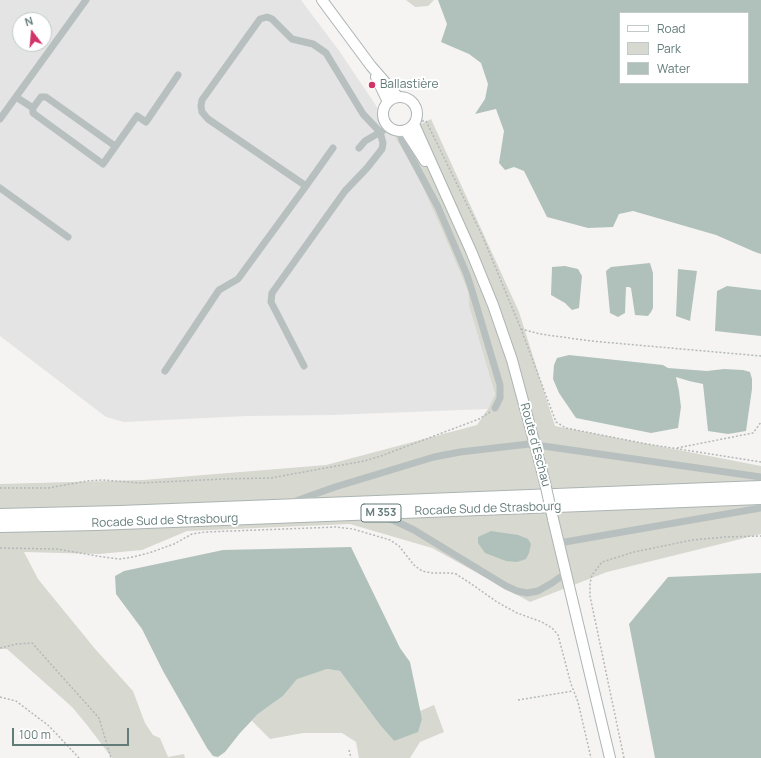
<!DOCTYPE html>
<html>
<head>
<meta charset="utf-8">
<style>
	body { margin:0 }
	#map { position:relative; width:761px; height:758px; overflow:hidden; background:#f6f4f2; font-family:Manrope,sans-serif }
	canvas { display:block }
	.legend { position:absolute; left:619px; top:12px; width:130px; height:72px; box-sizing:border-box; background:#fff; border:1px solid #c1cac9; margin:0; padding:5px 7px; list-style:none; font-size:12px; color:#637b79 }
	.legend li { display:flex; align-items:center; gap:8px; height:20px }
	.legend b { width:20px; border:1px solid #c1cac9 }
	.north { position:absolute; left:12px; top:12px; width:40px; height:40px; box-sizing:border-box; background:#fff; border:1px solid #c1cac9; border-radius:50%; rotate:344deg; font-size:11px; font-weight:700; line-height:16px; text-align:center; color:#637b79 }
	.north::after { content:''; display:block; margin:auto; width:14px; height:18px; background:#d33468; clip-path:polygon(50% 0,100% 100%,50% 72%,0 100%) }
	.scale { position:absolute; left:12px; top:728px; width:117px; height:18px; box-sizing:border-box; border:2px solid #637b79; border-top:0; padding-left:5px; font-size:12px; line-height:14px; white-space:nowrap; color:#637b79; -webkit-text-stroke:3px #fff; paint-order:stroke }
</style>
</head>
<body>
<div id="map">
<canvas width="761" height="758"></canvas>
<ul class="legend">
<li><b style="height:5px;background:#fff"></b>Road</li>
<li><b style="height:11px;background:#d7d8cf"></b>Park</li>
<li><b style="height:11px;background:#b0c1bc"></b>Water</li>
</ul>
<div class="north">N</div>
<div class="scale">100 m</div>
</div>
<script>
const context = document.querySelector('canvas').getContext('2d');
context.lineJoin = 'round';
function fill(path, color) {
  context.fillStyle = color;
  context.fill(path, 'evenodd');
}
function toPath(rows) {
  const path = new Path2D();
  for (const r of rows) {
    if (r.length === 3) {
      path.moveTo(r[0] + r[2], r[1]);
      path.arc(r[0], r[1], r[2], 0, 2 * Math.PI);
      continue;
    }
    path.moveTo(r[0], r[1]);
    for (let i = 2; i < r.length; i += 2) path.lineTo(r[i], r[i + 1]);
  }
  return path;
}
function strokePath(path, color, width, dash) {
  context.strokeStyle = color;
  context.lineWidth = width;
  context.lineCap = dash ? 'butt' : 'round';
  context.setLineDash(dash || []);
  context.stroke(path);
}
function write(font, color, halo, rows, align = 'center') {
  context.font = font + ' Manrope,sans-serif';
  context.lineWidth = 4;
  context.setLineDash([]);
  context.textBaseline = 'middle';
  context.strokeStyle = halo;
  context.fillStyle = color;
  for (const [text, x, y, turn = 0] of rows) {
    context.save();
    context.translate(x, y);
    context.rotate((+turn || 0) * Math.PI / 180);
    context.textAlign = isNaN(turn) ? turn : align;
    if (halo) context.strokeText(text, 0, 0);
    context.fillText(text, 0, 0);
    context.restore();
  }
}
fill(toPath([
	[0,0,301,0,340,52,379,110,415,170,442,230,468,291,469,306,495,394,488,409,331,415,247,416,124,422,106,417,0,336],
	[20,20,44,20,44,44,20,44]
]), '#e3e4e3');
fill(toPath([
	[406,0,434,0,428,6,415,7],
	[431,119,519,312,555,426,761,466,761,534,607,572,530,602,432,548,350,524,187,531,142,550,99,554,24,552,38,579,96,650,133,691,145,723,153,735,160,738,168,757,184,754,185,758,112,758,87,725,72,707,7,649,0,649,0,484,143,480,326,465,477,425,488,409,495,394,469,306,468,291,442,230,415,170,395,137],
	[327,669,340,671,380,725,394,741,422,719,420,711,434,705,444,732,420,742,410,758,359,758,356,742,342,733,303,733,270,739,252,721,258,714,283,696,297,678]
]), '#d7d8cf');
fill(toPath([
	[438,0,761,0,761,254,755,252,716,235,633,211,619,214,613,227,588,228,547,217,524,171,514,167,505,170,499,163,504,131,496,109,475,114,485,99,488,84,481,63,469,54,441,42,447,24],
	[620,13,748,13,748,83,620,83],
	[650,263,653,273,653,308,651,312,648,316,635,315,631,288,629,287,626,287,625,313,618,317,610,313,606,271,611,267],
	[565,266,578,269,582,276,579,308,572,310,565,303,551,295,552,267],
	[678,269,697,271,690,321,676,316],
	[727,286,761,290,761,336,715,331,717,291],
	[569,355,663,365,668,368,707,371,724,369,743,370,750,372,752,379,752,389,746,431,728,434,708,431,703,384,689,381,676,377,679,391,681,407,678,428,651,433,576,418,559,393,553,379,554,365,557,358],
	[491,531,518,535,528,539,531,544,529,553,526,559,517,562,506,561,485,553,478,543,478,537],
	[351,547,400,648,410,662,422,719,418,732,394,741,380,725,340,671,327,669,297,679,283,696,258,714,240,733,225,752,218,757,213,756,207,748,163,671,142,629,116,594,115,576,124,571,223,550],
	[761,573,761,758,655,758,629,624,668,577]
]), '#b0c1bc');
const major = toPath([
	[322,0,371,66,398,97],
	[376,77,388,102],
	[400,114,17],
	[414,124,471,251,493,305,512,360,535,445,545,483],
	[405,130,425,161],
	[553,519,610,758]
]);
const highway = toPath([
	[0,515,120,512,761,487],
	[0,526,96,524,761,498]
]);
strokePath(major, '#acb5b4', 12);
strokePath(highway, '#acb4b3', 14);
strokePath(toPath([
	[422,121,426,121,482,235,521,329,556,422,566,428,647,444,761,462],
	[521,329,540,334,591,341,761,356],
	[677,448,753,433,761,422],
	[0,488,48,488,87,481,103,480,141,483,223,479,271,478,287,475,364,461,381,456,479,419,490,412],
	[0,548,57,549,103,557,120,559,133,557,149,553,174,544,192,534,205,532,337,527,353,529,390,540,399,546,414,565,422,571,432,573,450,573,456,574,470,583,497,602,517,613,542,622,552,628,558,635,571,684,578,702,591,758],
	[0,648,17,644,32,643,99,718,111,758],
	[0,697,16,701,49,726,79,758],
	[518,700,573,691],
	[349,750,351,758],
	[624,758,590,596,590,583,592,575,602,562,634,552,692,540,725,537,761,536]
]), '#b3b9b9', 1.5, [2, 2]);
strokePath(toPath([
	[16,97,33,108,33,113,103,164,137,116,146,122,178,75],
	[33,108,41,97,46,97,115,146],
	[0,119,86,0],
	[400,131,402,140,438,207,467,275,473,294,500,385,500,398,495,408],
	[359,148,365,141,389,127],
	[0,188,68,237],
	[304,366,271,302,272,293,345,191,367,168,382,149,383,143,380,132,363,114,326,53,313,44,292,39,272,19,267,17,260,19,202,100,201,106,202,112,208,119,306,186,333,148],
	[165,371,219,290,238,279,306,186],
	[293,502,335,487,434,457,460,452,529,444,761,477],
	[378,516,393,520,414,530,506,586,517,591,527,593,538,591,552,583,566,573],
	[559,543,761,508]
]), '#b8c0bf', 7);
strokePath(major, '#fff', 10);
strokePath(highway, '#fff', 12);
const majorBridge = toPath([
	[545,483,553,519]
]);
strokePath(majorBridge, '#acb5b4', 12, []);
strokePath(majorBridge, '#fff', 10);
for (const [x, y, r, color] of [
	[372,85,4,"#d33468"]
]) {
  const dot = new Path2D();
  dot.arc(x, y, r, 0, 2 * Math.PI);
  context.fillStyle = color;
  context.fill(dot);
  strokePath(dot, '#fff', 1.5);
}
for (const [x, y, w] of [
	[381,513,40]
]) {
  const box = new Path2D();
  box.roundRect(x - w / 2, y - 9, w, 18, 3);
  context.fillStyle = '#fff';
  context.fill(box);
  strokePath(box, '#637b79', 1);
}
write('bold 11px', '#637b79', null, [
	["M 353",381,513]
]);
write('12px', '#637b79', '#fff', [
	["Ballastière",380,85]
], 'left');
write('12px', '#637b79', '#fff', [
	["Route d'Eschau",535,445,75],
	["Rocade Sud de Strasbourg",488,509,-2],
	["Rocade Sud de Strasbourg",165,521,-2]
]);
</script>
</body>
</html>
